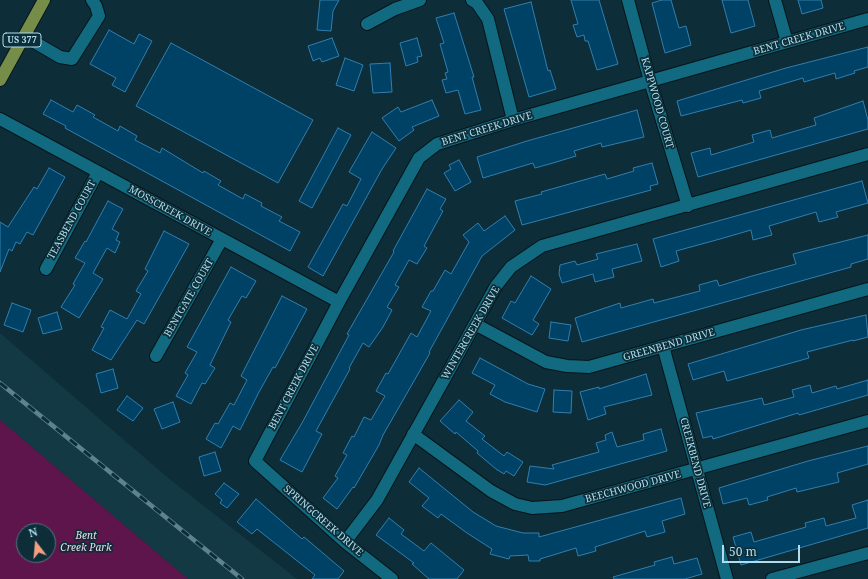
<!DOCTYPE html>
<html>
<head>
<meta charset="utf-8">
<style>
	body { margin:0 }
	#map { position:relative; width:868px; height:579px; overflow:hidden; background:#0d2e38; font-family:"Noto Serif",serif }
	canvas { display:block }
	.north { position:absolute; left:16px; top:523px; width:40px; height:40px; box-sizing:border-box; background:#0d2e38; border:1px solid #4e7480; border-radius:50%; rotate:344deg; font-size:11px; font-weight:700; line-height:16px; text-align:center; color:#afdded }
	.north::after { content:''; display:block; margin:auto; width:14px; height:18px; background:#f39f82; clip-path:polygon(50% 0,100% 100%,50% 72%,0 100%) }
	.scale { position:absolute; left:722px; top:545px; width:78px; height:18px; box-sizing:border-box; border:2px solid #afdded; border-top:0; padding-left:5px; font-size:12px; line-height:14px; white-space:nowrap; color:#afdded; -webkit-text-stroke:3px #0d2e38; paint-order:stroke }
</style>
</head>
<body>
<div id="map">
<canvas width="868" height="579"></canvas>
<div class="north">N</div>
<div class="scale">50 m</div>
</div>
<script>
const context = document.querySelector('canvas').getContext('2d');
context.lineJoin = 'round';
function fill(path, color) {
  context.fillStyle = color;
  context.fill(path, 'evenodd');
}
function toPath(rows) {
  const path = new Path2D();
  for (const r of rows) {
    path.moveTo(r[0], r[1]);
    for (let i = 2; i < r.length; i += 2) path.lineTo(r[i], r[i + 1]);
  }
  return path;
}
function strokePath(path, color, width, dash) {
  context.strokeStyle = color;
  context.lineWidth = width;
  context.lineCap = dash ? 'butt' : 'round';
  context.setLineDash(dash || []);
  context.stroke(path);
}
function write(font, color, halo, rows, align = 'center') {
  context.font = font + ' "Noto Serif",serif';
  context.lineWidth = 3.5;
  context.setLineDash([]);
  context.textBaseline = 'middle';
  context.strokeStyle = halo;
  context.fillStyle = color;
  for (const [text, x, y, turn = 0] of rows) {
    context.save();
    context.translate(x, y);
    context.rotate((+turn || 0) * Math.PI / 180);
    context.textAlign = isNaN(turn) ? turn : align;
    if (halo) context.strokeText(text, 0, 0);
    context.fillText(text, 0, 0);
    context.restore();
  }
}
fill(toPath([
	[0,333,167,477,297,579,188,579,0,420]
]), '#133944');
fill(toPath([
	[0,420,188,579,0,579],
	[24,531,48,531,48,555,24,555]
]), '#5e154b');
const building = toPath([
	[320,0,339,0,333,11,331,31,317,30,320,0],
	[571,0,599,0,618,64,597,70,588,41,585,41,584,35,577,37,573,25,578,24,571,0],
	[662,0,671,0,679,28,686,26,691,45,665,53,652,3,662,0],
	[722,0,748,0,755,26,731,33,722,0],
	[798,0,821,0,823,8,802,14,798,0],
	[531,2,548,71,550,70,556,89,529,97,504,9,531,2],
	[454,13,474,77,472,77,481,110,465,114,458,90,446,93,442,80,447,79,445,73,448,72,440,44,444,43,436,18,454,13],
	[109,30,134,44,139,34,152,41,125,92,112,85,116,78,90,64,109,30],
	[332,38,339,56,322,62,320,58,313,61,308,46,332,38],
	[417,38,422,56,417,57,418,62,406,66,400,43,417,38],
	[171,43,313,120,278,183,136,106,171,43],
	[868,47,868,67,854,71,855,73,836,79,835,73,804,82,803,78,759,91,761,98,743,103,742,100,681,116,677,101,786,68,868,47],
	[345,58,363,65,354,91,336,85,345,58],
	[390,63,392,92,373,93,370,64,390,63],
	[51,100,73,112,77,105,95,115,93,117,118,131,120,126,137,136,135,140,160,153,162,148,203,173,204,171,221,181,218,185,243,199,245,194,262,203,261,206,282,217,279,221,300,232,290,251,65,128,66,126,43,114,51,100],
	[432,100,439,116,412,127,414,130,399,141,382,118,398,107,401,112,432,100],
	[863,101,868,120,868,129,698,177,691,153,710,148,711,155,754,142,752,135,770,130,772,138,816,125,814,118,863,101],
	[637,110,644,137,602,147,601,143,574,151,576,156,553,163,535,168,533,163,483,178,477,157,527,141,637,110],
	[338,128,351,135,312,208,299,201,338,128],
	[372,132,396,148,382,169,323,276,308,267,343,204,347,206,361,179,349,172,372,132],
	[459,160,471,182,455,191,444,173,451,169,449,165,459,160],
	[652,163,658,184,650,186,651,190,522,225,515,201,542,194,541,192,605,174,607,179,634,171,633,168,652,163],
	[49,168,65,177,33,235,27,232,20,244,16,242,12,251,9,249,0,272,0,222,8,227,34,187,37,189,49,168],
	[862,181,868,203,836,212,838,217,819,222,816,212,769,226,772,235,753,240,751,230,720,239,676,251,679,261,661,267,653,239,862,181],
	[427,189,446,199,440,209,443,211,424,246,427,248,417,264,409,260,395,285,399,287,387,307,392,310,383,327,369,347,363,343,349,368,350,369,316,431,322,434,302,472,280,460,302,423,349,335,347,334,394,252,393,251,427,189],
	[108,201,123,209,112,229,119,233,116,240,120,242,115,253,107,248,93,273,103,279,79,318,61,307,75,285,73,284,85,263,75,258,85,241,86,242,108,201],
	[505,216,515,230,482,256,429,352,430,353,383,435,379,445,354,488,353,487,337,509,323,498,338,478,335,476,347,455,343,453,352,436,354,437,364,417,371,420,385,396,376,391,386,373,388,374,411,333,417,337,431,311,422,307,431,291,433,291,445,270,451,274,469,242,463,235,478,223,484,231,505,216],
	[164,231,189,244,144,324,137,320,111,360,92,350,104,328,101,327,110,310,127,319,141,294,136,291,148,271,145,269,164,231],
	[868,235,868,259,851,264,851,267,582,342,575,318,620,303,621,308,653,299,654,303,700,291,699,285,717,280,719,286,752,276,796,264,793,254,868,235],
	[637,244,642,261,612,269,614,277,595,282,593,274,562,283,559,274,560,265,575,261,577,265,598,259,596,254,637,244],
	[231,267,256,281,246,298,242,296,228,320,231,322,210,365,215,368,205,384,202,383,191,404,176,396,188,375,185,373,197,352,187,347,231,267],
	[531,276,551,289,533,320,539,324,532,335,502,318,511,301,515,303,531,276],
	[282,296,307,309,275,368,273,367,259,392,240,430,233,426,221,448,206,439,215,423,218,424,230,403,234,405,247,380,241,376,282,296],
	[12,303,31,310,23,332,4,325,12,303],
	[57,312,62,329,43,334,38,318,57,312],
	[866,315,868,337,853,341,853,340,807,352,809,358,727,381,724,371,693,380,688,364,801,330,866,315],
	[551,322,571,325,568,341,549,338,551,322],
	[480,358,528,384,545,389,537,412,505,402,490,394,495,385,472,373,480,358],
	[113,369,118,388,101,393,96,374,113,369],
	[646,374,652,395,604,407,606,414,588,420,580,392,599,387,599,389,646,374],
	[868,380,868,395,799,415,798,413,713,439,712,436,703,438,696,413,762,398,764,405,794,397,792,390,810,385,812,393,836,386,837,389,868,380],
	[554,390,572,391,571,413,553,412,554,390],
	[127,396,143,408,133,421,117,410,127,396],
	[459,400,473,412,466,421,485,436,482,439,504,456,507,452,523,462,514,476,506,471,504,474,496,469,477,453,478,451,456,432,455,434,440,421,459,400],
	[173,402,180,422,162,429,154,409,173,402],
	[661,429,667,451,545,485,527,482,530,466,554,469,552,465,599,452,596,443,606,440,605,435,612,432,617,447,644,440,643,434,661,429],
	[868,446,868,464,837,473,839,482,797,492,796,488,767,497,768,500,749,505,747,498,723,504,719,488,808,461,868,446],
	[215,452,221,471,204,476,199,457,215,452],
	[419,468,473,512,496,526,523,533,539,533,539,537,681,498,685,514,662,521,665,532,647,537,645,531,595,547,596,551,578,556,576,548,540,559,540,561,529,561,528,555,510,556,509,559,490,554,492,549,467,533,441,514,438,518,422,506,429,498,409,482,419,468],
	[224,483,239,494,227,508,220,503,222,500,215,494,224,483],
	[256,499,302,539,304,537,344,571,338,579,312,579,315,575,257,529,252,534,237,522,256,499],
	[868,500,868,528,741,565,733,537,751,532,754,542,806,527,805,523,824,518,826,526,856,518,852,505,868,500],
	[389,518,404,530,401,534,424,551,431,543,464,570,457,579,429,579,412,564,414,563,376,535,389,518],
	[672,557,674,564,697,558,702,574,685,579,614,579,613,577,655,565,654,562,672,557]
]);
fill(building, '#004265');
strokePath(building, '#327eae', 1);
const minor = toPath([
	[472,0,477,3,488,19,513,120],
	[628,0,650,81,688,206],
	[775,0,787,42],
	[367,24,395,9,420,0],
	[24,36,60,57,72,59,99,16,96,6,92,0],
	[0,119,339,302],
	[46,269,98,172],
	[475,324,546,362,567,366,589,367,868,289],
	[663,346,727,579],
	[156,356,222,239],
	[413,434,491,491,515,504,532,508,562,506,868,421],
	[345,542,377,500,496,286,511,267,542,246,868,154],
	[392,579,345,542,255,461,339,302,419,158,437,144,513,120,868,19],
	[772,579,868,553]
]);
const major = toPath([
	[0,80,44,0]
]);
strokePath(minor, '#071419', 14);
strokePath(major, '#071419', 14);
strokePath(minor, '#116a80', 12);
strokePath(major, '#758d49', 12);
const rail = toPath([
	[0,383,242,579]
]);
strokePath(rail, '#5c8390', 4.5);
strokePath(rail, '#0d2e38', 3, [9]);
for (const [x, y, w] of [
	[22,40,38]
]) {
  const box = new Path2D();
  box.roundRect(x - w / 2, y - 7, w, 14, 3);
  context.fillStyle = '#0d2e38';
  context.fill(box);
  strokePath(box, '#afdded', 1);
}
write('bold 9px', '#afdded', null, [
	["US 377",22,40]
]);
write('10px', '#afdded', '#0d2e38', [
	["BENT CREEK DRIVE",799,39,-16],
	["KAPPWOOD COURT",657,103,74],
	["BENT CREEK DRIVE",487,129,-17],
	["MOSSCREEK DRIVE",170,211,29],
	["TEASBEND COURT",72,220,-61],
	["BENTGATE COURT",189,298,-60],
	["WINTERCREEK DRIVE",471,333,-60],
	["GREENBEND DRIVE",669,345,-16],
	["BENT CREEK DRIVE",294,387,-62],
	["CREEKBEND DRIVE",695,463,75],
	["BEECHWOOD DRIVE",633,487,-15],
	["SPRINGCREEK DRIVE",323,521,41]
]);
write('italic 10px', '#f2d9e9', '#0d2e38', [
	["Bent",86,536],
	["Creek Park",86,548]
]);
</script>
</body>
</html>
